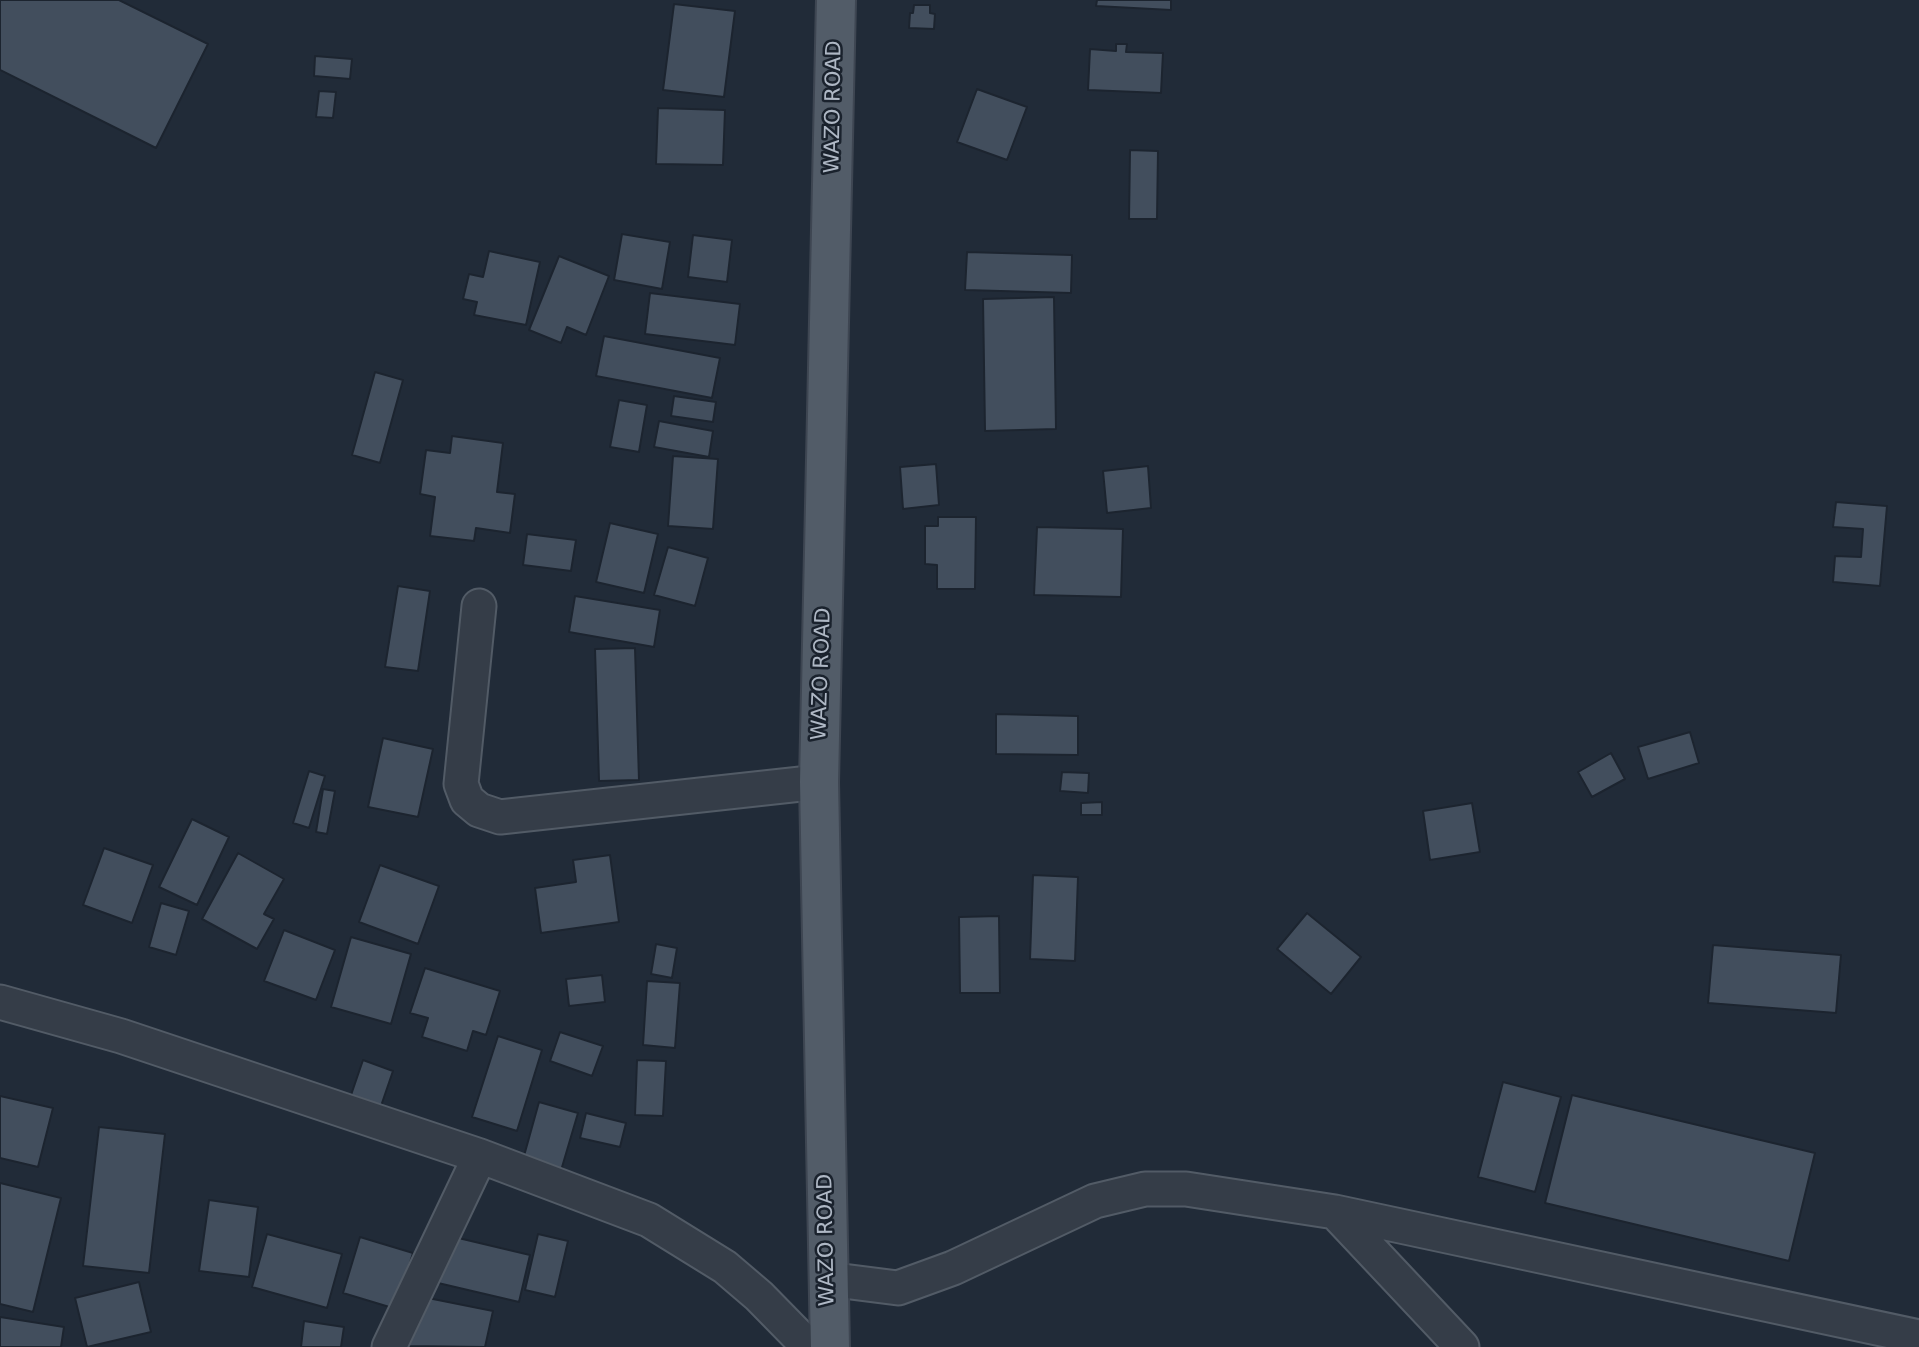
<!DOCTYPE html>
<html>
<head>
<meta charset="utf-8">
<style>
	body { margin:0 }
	canvas { display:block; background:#212b38 }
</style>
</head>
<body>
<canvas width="1919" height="1347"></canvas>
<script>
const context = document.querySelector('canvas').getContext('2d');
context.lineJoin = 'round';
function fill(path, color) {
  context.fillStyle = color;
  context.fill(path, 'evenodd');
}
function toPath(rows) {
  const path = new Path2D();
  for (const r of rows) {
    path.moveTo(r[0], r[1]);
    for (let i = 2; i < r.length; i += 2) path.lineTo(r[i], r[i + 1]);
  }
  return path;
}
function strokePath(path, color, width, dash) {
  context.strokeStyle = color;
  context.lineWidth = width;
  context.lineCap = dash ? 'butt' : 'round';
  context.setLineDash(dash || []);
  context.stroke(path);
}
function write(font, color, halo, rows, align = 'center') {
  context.font = font + ' "DejaVu Sans",sans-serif';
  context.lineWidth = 5;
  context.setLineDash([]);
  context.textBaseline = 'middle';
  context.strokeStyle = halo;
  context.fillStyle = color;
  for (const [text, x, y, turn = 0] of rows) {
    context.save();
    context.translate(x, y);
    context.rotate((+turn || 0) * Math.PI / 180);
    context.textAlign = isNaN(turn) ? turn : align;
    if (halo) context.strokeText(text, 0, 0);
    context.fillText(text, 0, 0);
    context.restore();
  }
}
const building = toPath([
	[0,0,119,0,208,44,156,148,0,70,0,0],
	[1097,0,1171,0,1171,10,1096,6,1097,0],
	[674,4,735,11,724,97,663,90,674,4],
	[914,5,930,5,930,13,935,14,934,29,909,28,910,13,913,13,914,5],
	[1116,44,1127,44,1126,52,1163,53,1161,93,1088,90,1090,49,1116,51,1116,44],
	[315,56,352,59,350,79,314,76,315,56],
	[977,89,1027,107,1007,160,957,142,977,89],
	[319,91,336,92,333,118,316,117,319,91],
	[658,108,725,110,723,165,656,164,658,108],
	[1130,150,1158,151,1157,219,1129,219,1130,150],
	[622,234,670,242,662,289,614,280,622,234],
	[693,235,732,240,727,282,688,277,693,235],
	[489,251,540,262,526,325,474,315,477,302,463,299,469,274,483,277,489,251],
	[967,252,1072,255,1071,293,965,290,967,252],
	[559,256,609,276,586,335,567,327,561,343,529,330,559,256],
	[650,293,740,304,735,345,645,334,650,293],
	[1054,297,1056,429,985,431,983,299,1054,297],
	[604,336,720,358,712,398,596,376,604,336],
	[375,372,403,380,380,463,352,455,375,372],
	[674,396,716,402,713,422,671,416,674,396],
	[619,400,647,405,639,452,610,447,619,400],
	[659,421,713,431,709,457,654,447,659,421],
	[452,436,503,443,497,492,515,494,510,533,476,528,474,541,430,536,435,497,420,494,426,450,450,453,452,436],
	[673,456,718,459,713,529,668,526,673,456],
	[936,464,939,505,903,509,900,467,936,464],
	[1148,466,1151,508,1107,513,1103,471,1148,466],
	[1836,502,1887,506,1880,586,1833,582,1835,556,1861,557,1863,529,1833,527,1836,502],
	[938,517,976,517,975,589,937,589,937,565,925,564,925,526,938,526,938,517],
	[610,523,658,534,644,593,596,582,610,523],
	[1037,527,1123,529,1121,597,1034,595,1037,527],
	[527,534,576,540,571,571,523,565,527,534],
	[668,547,708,558,695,606,654,595,668,547],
	[398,586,430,591,418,671,385,667,398,586],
	[575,596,660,610,654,647,569,632,575,596],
	[635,648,639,780,599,781,595,649,635,648],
	[996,714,1078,716,1078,755,996,754,996,714],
	[1690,732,1699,763,1648,779,1638,747,1690,732],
	[383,738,433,749,418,817,368,807,383,738],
	[1611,753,1625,779,1592,797,1578,772,1611,753],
	[309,771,325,776,309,828,293,823,309,771],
	[1062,772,1089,773,1088,793,1060,791,1062,772],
	[323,789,335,791,327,834,316,832,323,789],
	[1102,802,1102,815,1081,815,1081,803,1102,802],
	[1472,803,1480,852,1430,860,1423,811,1472,803],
	[192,819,229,837,197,905,159,887,192,819],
	[104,848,153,865,132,923,83,905,104,848],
	[238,853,284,879,264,914,274,919,257,949,202,919,238,853],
	[610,855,619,922,541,933,535,888,576,882,573,860,610,855],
	[380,865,439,886,418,944,359,922,380,865],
	[1033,875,1078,877,1075,961,1030,959,1033,875],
	[161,903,189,911,176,955,149,947,161,903],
	[1307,913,1361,957,1331,994,1277,949,1307,913],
	[999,916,1000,993,960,993,959,917,999,916],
	[284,930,335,950,316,1000,264,981,284,930],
	[351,937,411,954,391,1024,331,1007,351,937],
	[656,944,677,948,672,978,651,974,656,944],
	[1713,945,1841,955,1836,1013,1708,1003,1713,945],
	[425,968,500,991,486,1035,473,1031,467,1051,422,1037,428,1018,410,1013,425,968],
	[602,975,605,1002,569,1006,566,979,602,975],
	[647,981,680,983,675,1048,643,1045,647,981],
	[560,1032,603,1046,592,1076,550,1061,560,1032],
	[498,1036,542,1050,517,1131,472,1117,498,1036],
	[363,1060,393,1071,381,1106,351,1095,363,1060],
	[637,1060,666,1061,663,1116,635,1115,637,1060],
	[1503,1082,1561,1097,1535,1192,1478,1177,1503,1082],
	[1572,1095,1815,1153,1789,1261,1545,1203,1572,1095],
	[0,1096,53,1108,38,1167,0,1158,0,1096],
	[539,1102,578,1113,560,1174,522,1163,539,1102],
	[586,1113,626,1123,620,1147,580,1138,586,1113],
	[99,1127,165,1134,149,1273,83,1266,99,1127],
	[0,1183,61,1198,33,1312,0,1304,0,1183],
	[209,1200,258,1207,249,1277,199,1271,209,1200],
	[267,1234,342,1254,327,1308,252,1287,267,1234],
	[538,1234,568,1241,555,1297,525,1290,538,1234],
	[450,1236,530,1255,519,1302,438,1283,450,1236],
	[360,1237,413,1253,396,1309,343,1293,360,1237],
	[139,1282,151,1332,87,1347,75,1298,139,1282],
	[418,1296,493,1311,485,1347,408,1346,418,1296],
	[0,1317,64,1327,61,1347,0,1347,0,1317],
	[304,1321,344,1327,341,1347,301,1347,304,1321]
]);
fill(building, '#424e5d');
strokePath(building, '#1c242f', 2);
const minor = toPath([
	[479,606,461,784,467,800,479,810,500,817,819,782],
	[0,1002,121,1036,480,1156,649,1220,725,1267,759,1296,809,1347],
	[1335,1212,1462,1347],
	[827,1279,898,1288,953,1268,1095,1201,1145,1189,1186,1189,1335,1212,1919,1337],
	[389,1347,480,1156]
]);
const major = toPath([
	[830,1347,819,782,836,0]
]);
strokePath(minor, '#525b66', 37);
strokePath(major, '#3e4652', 42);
strokePath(minor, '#353d48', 33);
strokePath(major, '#525c68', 38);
write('21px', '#afb8c5', '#1a222d', [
	["WAZO ROAD",834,107,-89],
	["WAZO ROAD",822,674,-88],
	["WAZO ROAD",827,1240,-91]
]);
</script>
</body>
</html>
